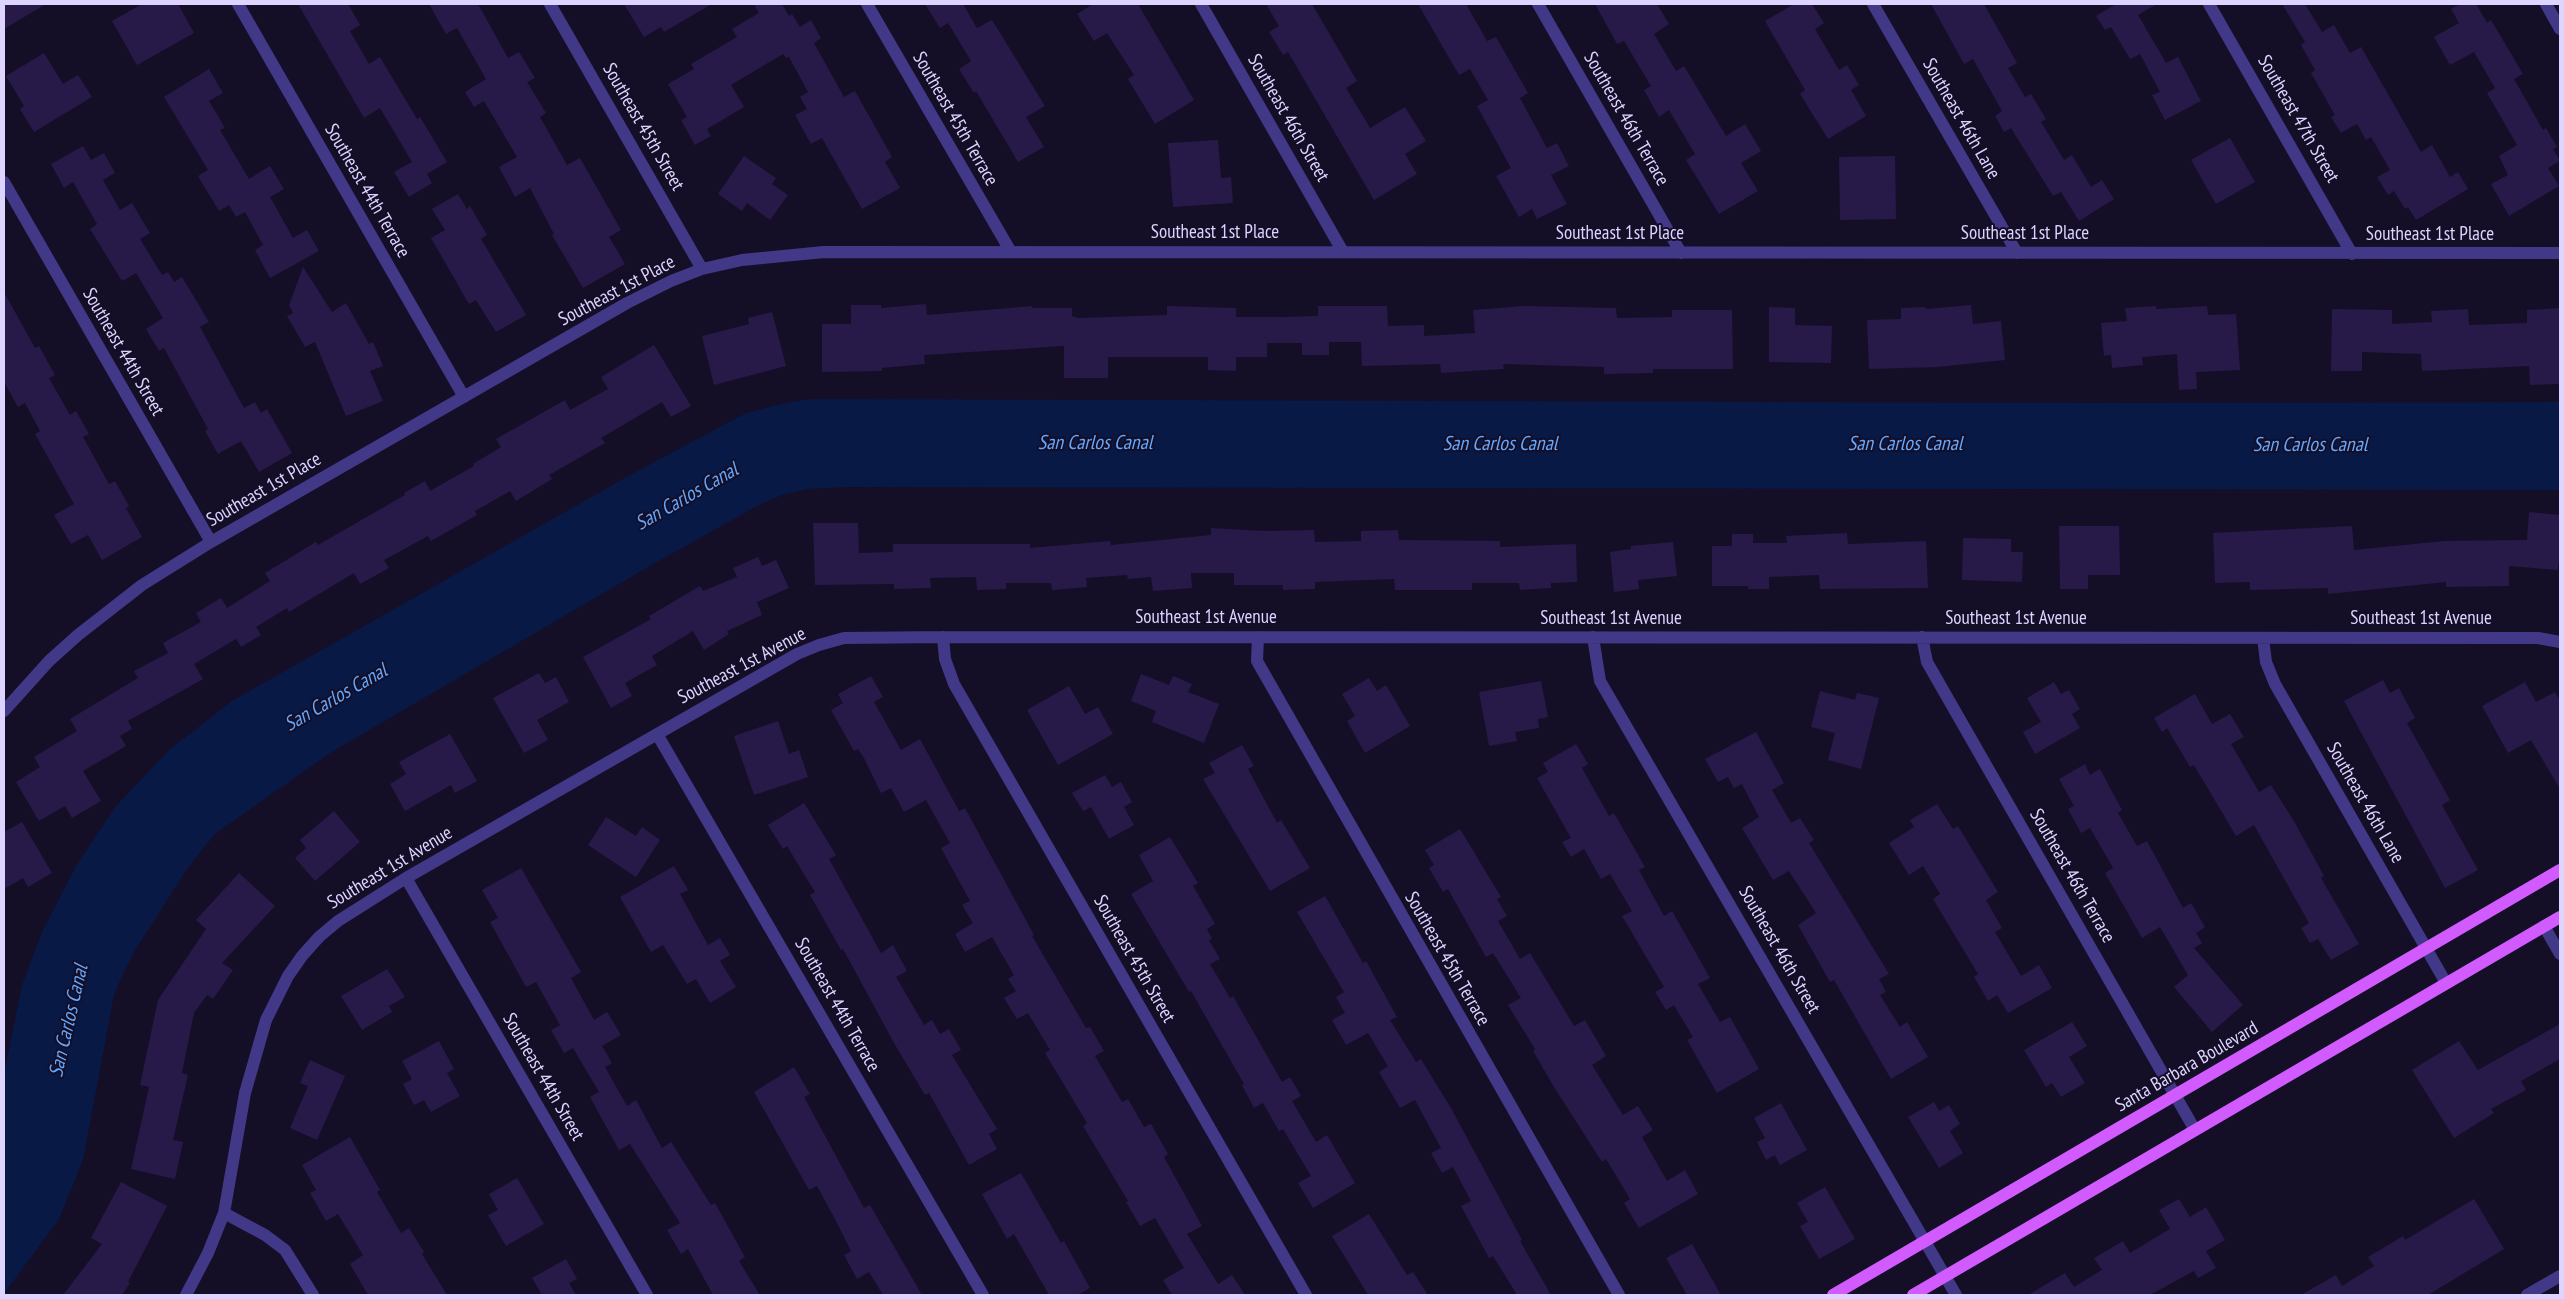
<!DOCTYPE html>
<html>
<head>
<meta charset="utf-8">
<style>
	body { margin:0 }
	#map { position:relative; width:2564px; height:1299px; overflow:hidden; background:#150e27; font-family:"PT Sans Narrow",sans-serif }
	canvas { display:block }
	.frame { position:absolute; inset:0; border:5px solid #ddd4ff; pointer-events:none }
</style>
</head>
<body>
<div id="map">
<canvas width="2564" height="1299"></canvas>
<div class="frame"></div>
</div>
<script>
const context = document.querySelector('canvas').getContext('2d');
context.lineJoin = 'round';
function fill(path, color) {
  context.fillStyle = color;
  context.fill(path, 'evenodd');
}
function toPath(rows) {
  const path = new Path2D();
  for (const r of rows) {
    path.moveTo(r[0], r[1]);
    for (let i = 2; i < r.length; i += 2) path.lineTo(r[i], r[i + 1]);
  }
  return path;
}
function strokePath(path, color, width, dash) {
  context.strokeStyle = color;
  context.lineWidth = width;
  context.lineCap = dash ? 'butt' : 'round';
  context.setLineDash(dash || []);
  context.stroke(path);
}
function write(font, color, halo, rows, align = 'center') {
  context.font = font + ' "PT Sans Narrow",sans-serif';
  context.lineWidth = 4;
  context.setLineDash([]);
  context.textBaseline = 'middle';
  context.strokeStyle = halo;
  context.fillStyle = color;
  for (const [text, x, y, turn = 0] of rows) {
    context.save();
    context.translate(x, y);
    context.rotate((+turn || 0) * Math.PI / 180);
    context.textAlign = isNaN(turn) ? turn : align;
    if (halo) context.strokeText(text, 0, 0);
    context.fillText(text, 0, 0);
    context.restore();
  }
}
fill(toPath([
	[813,399,2111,403,2560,402,2560,490,847,487,808,489,782,495,757,506,648,567,330,753,215,834,189,866,134,952,123,974,114,995,83,1160,59,1219,4,1294,4,1075,22,985,43,930,76,866,116,806,170,749,232,701,632,474,746,413,790,402]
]), '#081946');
fill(toPath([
	[4,4,46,4,4,29],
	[142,4,178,4,194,33,137,65,112,21],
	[298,4,348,4,360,25,350,31,369,64,380,57,417,119,420,117,447,162,427,174,432,183,409,197,394,172,412,162,380,108,364,118],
	[429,4,478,4,508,58,519,52,535,78,527,82,546,113,540,117,567,165,580,158,621,230,609,237,625,264,583,288,552,235,554,234,530,188,515,197,499,167,517,157,484,101,474,107,465,92,486,79,457,28,446,34],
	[624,4,712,4,664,32,661,27,644,37],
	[754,4,782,4,789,16,792,14,800,27,811,20,821,38,814,43,844,97,855,91,892,157,885,162,900,188,862,209,822,138,811,144,795,115,807,109,800,97,808,92,789,57,786,58,783,54,731,85,744,107,707,129,711,136,695,145,681,120,687,117,668,84,694,69,691,64,737,37,732,29,759,13],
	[925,4,963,4,977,28,992,20,1045,106,1026,117,1044,147,1018,162,976,91,974,93,959,69,971,61,948,23,940,28],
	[1093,4,1138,4,1194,100,1155,124,1128,79,1134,75,1107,33,1094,41,1077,14],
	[1266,4,1312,4,1357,81,1346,88,1370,128,1405,107,1426,141,1405,154,1417,174,1374,200,1288,52,1283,55,1269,32,1279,26],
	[1418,4,1466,4,1487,41,1496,37,1528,93,1520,98,1547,148,1557,143,1569,166,1551,175,1567,204,1537,219,1532,209,1519,217,1496,176,1511,168,1477,106,1488,100,1470,69,1459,75],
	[1595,4,1657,4,1669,24,1654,34,1676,71,1684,66,1726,136,1745,124,1761,151,1741,163,1758,191,1719,214,1686,160,1695,154,1669,110,1659,117,1644,90,1651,86,1624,41,1617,44],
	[1794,4,1812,4,1824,23,1815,29,1839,70,1847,65,1859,85,1851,90,1866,116,1828,139,1800,94,1805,90,1765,21],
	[1931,4,1984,4,2017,63,2008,68,2025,97,2031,94,2046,119,2041,122,2064,160,2072,155,2091,187,2102,180,2114,199,2079,221,2061,192,2053,196,2011,128,2004,132,1995,116,2002,111,1973,59,1964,64],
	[2116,4,2157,4,2138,15,2166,63,2178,57,2201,101,2165,120,2152,95,2160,92,2140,54,2130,59,2111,27,2105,30,2096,16],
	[2282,4,2305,4,2322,32,2334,25,2350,53,2361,47,2421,152,2432,145,2450,177,2458,172,2468,189,2416,220,2408,207,2405,209,2394,191,2388,195,2377,177,2390,170,2371,137,2366,140,2357,124,2341,133,2331,117,2335,115,2311,73,2315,70,2301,45,2305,42],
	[2460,4,2476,4,2487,23,2491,20,2523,74,2514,79,2543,130,2546,128,2557,147,2553,149,2560,161,2548,168,2559,186,2509,216,2491,184,2508,175,2499,156,2517,145,2487,93,2495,88,2474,52,2450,65,2434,37,2459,23,2451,9],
	[44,53,63,84,78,75,92,97,34,132,20,109,24,106,6,76],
	[209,69,223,93,209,101,225,128,220,130,249,179,270,166,284,189,270,197,293,238,307,230,319,251,270,278,255,250,263,245,245,212,236,217,229,205,219,211,198,176,208,170,164,97],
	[2230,138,2255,182,2216,204,2191,160],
	[1218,140,1221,178,1231,177,1233,203,1173,207,1168,143],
	[83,146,91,160,104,153,115,173,103,180,120,210,132,203,150,233,140,239,162,275,168,272,174,282,182,277,209,322,200,327,244,408,255,402,261,413,267,409,292,453,259,472,241,441,218,454,205,431,208,429,164,348,159,351,146,329,163,318,136,273,122,281,90,229,97,224,73,182,64,188,51,164],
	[744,156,776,178,772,184,788,195,770,220,747,203,742,211,718,194],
	[1895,156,1896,219,1840,220,1839,157],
	[458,194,467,209,470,206,487,235,481,239,526,315,496,332,476,300,469,304,431,238,445,230,432,209],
	[303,267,332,312,346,303,369,344,373,342,383,366,370,371,383,401,346,416,315,342,305,347,287,316,293,313,289,305],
	[4,292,35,348,39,346,55,375,49,378,70,415,76,411,89,434,83,437,109,484,115,481,129,506,126,508,142,537,102,560,88,535,71,544,54,515,74,504,35,434,40,431,25,403,18,407,4,382],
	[926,304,927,315,1032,306,1032,308,1072,308,1072,316,1078,318,1167,315,1167,306,1236,308,1236,317,1286,317,1318,316,1318,306,1387,306,1388,326,1424,325,1424,336,1475,333,1473,310,1524,306,1616,308,1617,318,1672,317,1672,310,1732,310,1733,369,1653,369,1653,373,1604,374,1604,367,1503,364,1504,369,1441,373,1440,364,1362,366,1361,342,1329,342,1329,355,1302,355,1302,343,1267,343,1267,357,1236,357,1236,371,1208,370,1208,357,1108,357,1108,378,1064,378,1064,346,924,355,925,364,882,368,882,371,822,372,822,324,851,324,851,305,881,305,881,308],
	[1971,305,1973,324,2001,321,2005,360,1937,367,1869,369,1867,320,1901,319,1901,308,1926,307,1926,309],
	[2156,306,2156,309,2207,306,2208,315,2236,314,2240,370,2196,372,2197,389,2179,390,2177,354,2142,357,2143,365,2112,368,2111,355,2104,356,2101,323,2127,321,2125,308],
	[1769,307,1795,308,1795,325,1832,326,1831,363,1769,362],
	[2560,308,2560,384,2530,385,2529,366,2422,371,2421,354,2362,352,2362,371,2331,371,2332,309,2392,310,2392,324,2432,322,2431,311,2468,309,2469,325,2527,323,2527,310],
	[772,312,786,366,714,385,702,336,749,324,748,318],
	[654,345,691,406,671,417,662,402,601,438,605,443,549,475,552,479,516,501,510,491,475,511,477,515,431,541,428,536,384,560,389,568,360,584,354,573,289,612,287,608,256,627,261,635,241,647,236,639,194,664,203,679,128,721,132,729,120,736,126,746,83,771,101,801,72,818,65,806,39,821,16,782,40,767,34,757,77,731,70,719,138,678,134,671,168,653,163,643,201,622,196,613,221,598,227,608,270,581,265,573,316,542,318,545,405,495,404,493,425,481,430,491,474,466,473,464,501,447,496,439,565,400,570,410,608,389,601,377],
	[2529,512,2560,515,2560,564,2558,564,2558,570,2509,566,2509,586,2446,587,2446,582,2328,594,2328,588,2250,590,2250,582,2215,583,2213,533,2352,526,2354,550,2445,541,2527,540],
	[813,523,858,523,859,553,893,552,893,544,1030,544,1030,548,1110,541,1111,545,1211,535,1211,528,1265,531,1314,530,1315,542,1361,541,1361,531,1398,530,1399,540,1500,541,1500,547,1576,544,1577,582,1551,583,1551,588,1520,590,1519,583,1472,583,1472,590,1395,590,1394,579,1315,582,1315,589,1283,590,1283,585,1234,585,1234,573,1191,573,1192,588,1153,591,1151,577,1128,579,1127,575,1086,578,1087,587,1052,590,1051,583,1006,583,1006,589,977,590,976,577,930,578,931,588,894,589,894,584,815,585],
	[2059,526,2119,526,2120,575,2088,575,2088,589,2060,589],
	[1847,533,1848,544,1926,541,1928,588,1820,589,1819,575,1769,577,1769,589,1748,589,1748,586,1712,586,1712,546,1732,546,1732,534,1753,534,1753,543,1787,543,1786,536],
	[1963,538,2011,539,2011,552,2023,552,2022,582,1962,580],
	[1673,542,1677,576,1638,580,1639,589,1614,592,1610,552,1631,549,1631,546],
	[758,557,762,566,776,560,789,588,757,602,762,615,727,631,729,634,704,650,693,631,652,656,657,665,625,683,632,696,611,708,583,657,651,619,649,616,700,586,703,591,737,577,733,568],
	[539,673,545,683,556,677,569,702,537,720,548,740,524,753,493,698],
	[1141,674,1169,685,1173,676,1192,684,1188,692,1219,704,1204,743,1152,722,1156,711,1131,701],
	[871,676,883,697,874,702,901,750,920,739,959,811,965,808,1034,935,1032,936,1086,1028,1090,1027,1104,1051,1095,1056,1122,1102,1128,1099,1144,1127,1151,1124,1168,1154,1164,1157,1202,1226,1187,1234,1218,1284,1232,1275,1245,1295,1172,1295,1163,1280,1184,1268,1155,1218,1140,1226,1126,1202,1128,1201,1083,1126,1087,1123,1045,1053,1050,1050,1028,1013,1017,1019,1004,998,1016,991,1008,979,1014,975,992,937,965,952,955,934,973,923,962,905,970,901,941,848,950,843,926,800,904,812,891,788,881,793,864,758,858,749,854,751,831,710,843,703,838,694],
	[1369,678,1377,691,1386,685,1410,726,1365,753,1347,721,1355,716,1342,694],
	[2383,680,2390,693,2399,688,2415,718,2407,723,2450,800,2442,805,2478,870,2445,888,2344,701],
	[1541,681,1548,717,1538,719,1539,728,1515,732,1517,741,1489,746,1479,692],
	[2054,682,2061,694,2069,690,2080,709,2072,714,2080,728,2035,754,2023,732,2041,722,2027,698],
	[2525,682,2536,702,2555,692,2560,701,2560,789,2531,740,2508,753,2482,706],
	[1069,686,1085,714,1098,707,1113,734,1058,765,1027,710],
	[1820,691,1855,700,1857,693,1879,698,1861,769,1828,760,1835,733,1811,727],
	[2195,694,2212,724,2230,714,2244,737,2231,744,2259,792,2271,785,2294,821,2324,876,2321,878,2359,944,2331,960,2318,939,2310,943,2301,928,2309,923,2254,825,2236,836,2194,765,2190,767,2167,728,2162,732,2154,718],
	[778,721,789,754,799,750,808,777,754,795,734,736],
	[1756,732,1784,783,1772,790,1791,823,1800,818,1814,840,1809,843,1889,974,1879,979,1886,992,1880,995,1900,1027,1907,1022,1928,1057,1891,1079,1834,980,1830,982,1798,925,1816,913,1789,871,1773,880,1742,828,1759,817,1742,784,1734,788,1728,777,1718,782,1705,759],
	[450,734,477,781,455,793,451,785,405,811,390,784,406,774,399,762],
	[1576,744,1588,764,1582,768,1609,816,1614,813,1645,867,1639,870,1664,916,1672,911,1710,978,1698,984,1720,1022,1730,1017,1759,1069,1717,1093,1687,1040,1693,1037,1674,1005,1666,1010,1655,992,1664,987,1622,916,1632,911,1610,874,1601,879,1584,849,1571,857,1562,842,1571,838,1537,778,1548,772,1543,763],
	[1242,745,1254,766,1248,769,1277,823,1281,820,1310,868,1270,891,1203,779,1215,773,1209,763],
	[2085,764,2090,775,2100,769,2122,810,2118,813,2137,846,2147,841,2183,908,2191,903,2205,927,2196,933,2202,943,2194,948,2243,1005,2212,1032,2174,987,2188,975,2160,927,2142,938,2105,873,2113,868,2090,828,2081,833,2068,809,2074,806,2059,779],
	[1105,775,1112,787,1121,782,1132,802,1124,807,1134,825,1109,839,1091,807,1083,811,1072,793],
	[804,803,836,855,829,859,881,953,893,945,907,971,896,977,924,1025,932,1020,940,1034,949,1029,961,1050,952,1055,997,1129,989,1134,997,1149,969,1165,929,1093,925,1095,894,1043,843,949,841,950,810,895,815,892,787,846,783,849,768,825],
	[1937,804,1953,829,1958,826,1998,892,1986,900,2002,928,1995,932,2021,976,2039,965,2052,988,2008,1013,1997,995,1988,1001,1974,977,1978,974,1933,899,1940,894,1923,866,1909,875,1889,843,1914,827,1910,820],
	[334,811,360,842,315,881,295,858,306,848,300,840],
	[606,817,636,836,642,827,660,840,636,877,588,845],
	[22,822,52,873,28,887,23,878,4,889,4,832],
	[1460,829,1501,897,1497,899,1507,916,1498,921,1520,959,1530,953,1574,1026,1585,1020,1606,1056,1592,1065,1623,1115,1638,1106,1653,1130,1642,1137,1667,1181,1685,1170,1698,1194,1639,1228,1624,1203,1630,1199,1606,1159,1602,1162,1554,1087,1533,1051,1535,1049,1508,1005,1521,998,1493,953,1486,957,1448,889,1443,892,1429,868,1434,865,1425,850],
	[1170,837,1198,883,1193,886,1215,924,1207,929,1212,939,1209,940,1220,959,1210,964,1230,998,1233,996,1282,1082,1290,1077,1301,1096,1292,1101,1316,1142,1327,1135,1355,1183,1313,1208,1298,1183,1311,1176,1283,1129,1279,1131,1263,1103,1254,1108,1242,1085,1244,1084,1191,991,1189,992,1131,894,1153,881,1139,855],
	[674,866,688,890,680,894,708,945,720,938,730,955,720,961,736,987,710,1003,696,979,687,984,663,945,651,952,620,897],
	[521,868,581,972,571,978,594,1020,607,1012,621,1035,602,1046,612,1063,605,1067,627,1106,636,1100,662,1148,671,1142,711,1205,715,1203,745,1257,739,1261,760,1295,713,1295,688,1249,681,1254,667,1230,680,1223,630,1144,619,1150,590,1097,599,1092,573,1048,564,1053,551,1030,560,1025,536,982,526,987,490,922,498,918,482,890],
	[239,873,275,906,222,963,233,970,213,999,207,995,194,1013,182,1073,188,1075,173,1140,183,1142,175,1179,131,1169,149,1087,140,1085,158,1000,206,929,196,920],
	[1325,896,1363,963,1366,961,1397,1017,1390,1020,1416,1062,1421,1059,1452,1110,1522,1240,1520,1241,1551,1295,1517,1295,1493,1256,1489,1258,1461,1206,1471,1201,1453,1167,1442,1173,1431,1153,1441,1148,1415,1100,1400,1108,1379,1072,1388,1066,1368,1033,1346,1045,1332,1020,1345,1013,1336,997,1344,992,1297,912],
	[387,969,405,997,389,1006,392,1012,362,1030,341,996],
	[2072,1022,2087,1046,2069,1057,2085,1083,2061,1097,2052,1083,2046,1087,2024,1050],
	[2560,1024,2560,1059,2521,1081,2526,1090,2491,1109,2494,1113,2454,1138,2412,1070,2459,1041,2478,1070],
	[439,1041,454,1069,447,1073,460,1096,431,1112,424,1100,414,1105,403,1084,412,1079,402,1061],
	[310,1060,345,1076,317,1140,290,1128,308,1086,300,1083],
	[794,1067,810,1094,804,1097,864,1208,870,1205,922,1295,883,1295,869,1272,857,1279,844,1255,851,1251,837,1223,817,1186,809,1190,754,1092],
	[1934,1102,1939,1111,1949,1105,1960,1124,1950,1131,1963,1153,1939,1168,1908,1117],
	[1781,1103,1807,1150,1780,1165,1775,1155,1766,1160,1757,1142,1765,1138,1754,1118],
	[350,1137,380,1190,377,1192,401,1233,409,1228,424,1252,422,1254,447,1295,368,1295,350,1264,363,1255,338,1214,326,1221,310,1193,316,1190,302,1165],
	[1021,1173,1061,1243,1064,1241,1090,1288,1077,1295,1049,1295,1014,1234,1007,1239,982,1194],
	[517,1178,544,1224,506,1246,488,1215,498,1210,489,1194],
	[121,1182,167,1206,128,1282,130,1283,122,1295,63,1295,102,1244,91,1238],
	[1825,1187,1855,1239,1819,1259,1800,1226,1808,1222,1797,1203],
	[2179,1199,2190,1217,2206,1207,2225,1240,2206,1251,2216,1268,2198,1278,2194,1271,2150,1295,2028,1295,2065,1273,2074,1287,2102,1270,2094,1258,2123,1241,2130,1253,2170,1229,2159,1210],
	[2474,1199,2504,1249,2428,1295,2301,1295,2336,1275,2342,1286,2374,1266,2368,1257,2403,1236,2405,1240],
	[1369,1214,1407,1275,1413,1272,1428,1295,1368,1295,1332,1236],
	[1692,1244,1721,1295,1687,1295,1666,1258],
	[566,1259,577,1279,569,1283,576,1295,542,1295,532,1278]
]), '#271a49');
strokePath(toPath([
	[238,4,464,397],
	[550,4,702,269],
	[867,4,1011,252],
	[1201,4,1343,252],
	[1538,4,1681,253],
	[1873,4,2017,253],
	[2209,4,2352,254],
	[2546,4,2560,29],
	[4,182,211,542],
	[943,637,945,659,954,684,1306,1295],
	[1258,637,1257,661,1619,1295],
	[1593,637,1600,681,1956,1295],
	[1922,637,1927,662,2195,1130],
	[2263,638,2266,662,2275,684,2446,983],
	[4,711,49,661,78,635,142,585,211,542,627,303,671,281,702,269,742,260,824,252,2560,253],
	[657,734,983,1295],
	[406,878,647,1295],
	[2544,926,2560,954],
	[224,1213,265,1235,285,1250,313,1295],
	[186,1295,208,1253,224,1213,245,1093,266,1020,288,976,302,956,319,937,338,921,406,878,797,654,819,645,844,638,943,637,2538,638,2560,642],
	[2527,1295,2560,1276]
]), '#423888', 12);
strokePath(toPath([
	[1833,1295,2560,870],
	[1913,1295,2560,917]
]), '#d15bff', 12);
write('19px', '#ddd4ff', '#150e27', [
	["Southeast 46th Street",1288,118,60],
	["Southeast 45th Terrace",955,119,60],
	["Southeast 46th Terrace",1626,119,60],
	["Southeast 46th Lane",1961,119,60],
	["Southeast 47th Street",2298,119,60],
	["Southeast 45th Street",643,127,60],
	["Southeast 44th Terrace",367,191,60],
	["Southeast 1st Place",1215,233],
	["Southeast 1st Place",1620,234],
	["Southeast 1st Place",2025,234],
	["Southeast 1st Place",2430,235],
	["Southeast 1st Place",617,291,-28],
	["Southeast 44th Street",123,352,60],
	["Southeast 1st Place",264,490,-30],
	["Southeast 1st Avenue",1206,618],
	["Southeast 1st Avenue",1611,619],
	["Southeast 1st Avenue",2016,619],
	["Southeast 1st Avenue",2421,619],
	["Southeast 1st Avenue",742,666,-28],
	["Southeast 46th Lane",2365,803,60],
	["Southeast 1st Avenue",390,868,-31],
	["Southeast 46th Terrace",2072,876,60],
	["Southeast 46th Street",1779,950,60],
	["Southeast 45th Street",1134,959,60],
	["Southeast 45th Terrace",1447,959,60],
	["Southeast 44th Terrace",837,1005,60],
	["Santa Barbara Boulevard",2187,1067,-30],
	["Southeast 44th Street",543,1077,60]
]);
write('italic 20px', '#62a8ff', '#150e27', [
	["San Carlos Canal",1095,443],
	["San Carlos Canal",1500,444],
	["San Carlos Canal",1905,444],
	["San Carlos Canal",2310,445],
	["San Carlos Canal",687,497,-30],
	["San Carlos Canal",336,698,-30],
	["San Carlos Canal",69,1021,-77]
]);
</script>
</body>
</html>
